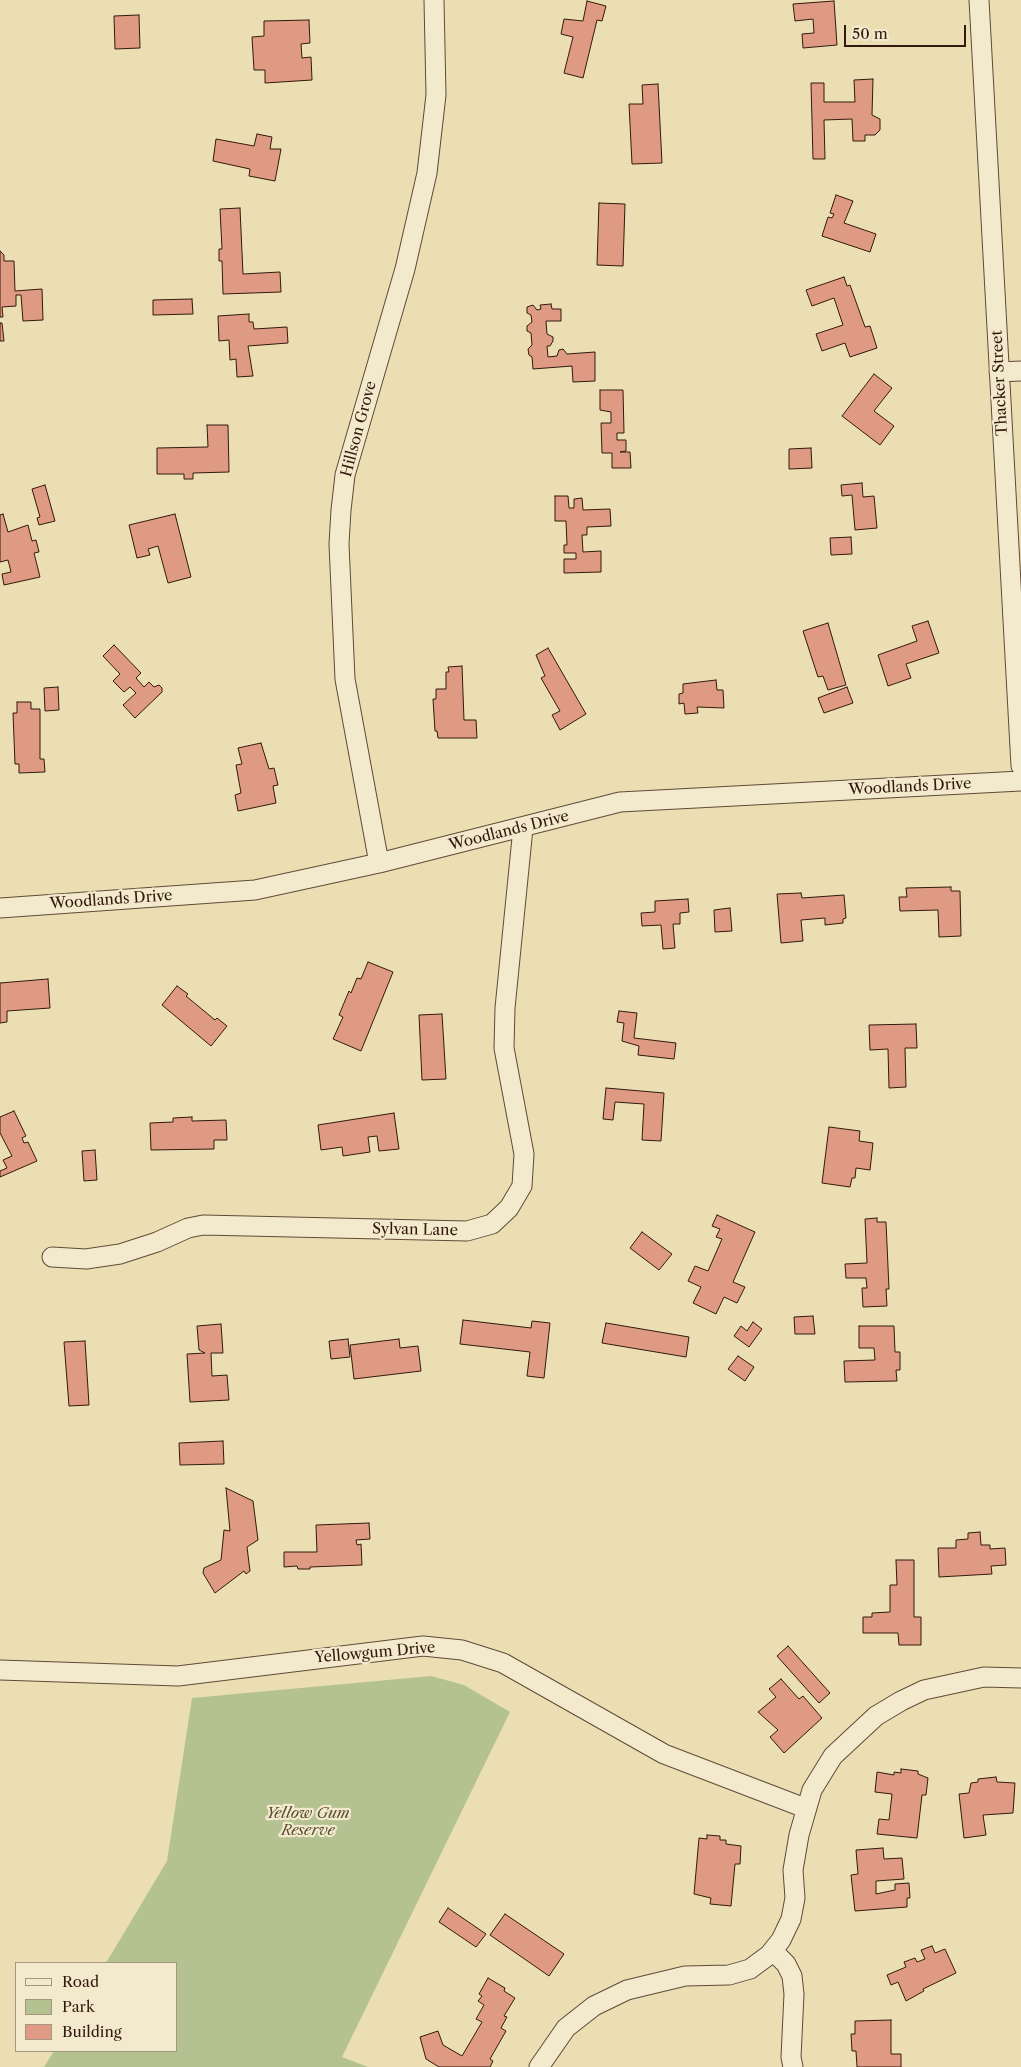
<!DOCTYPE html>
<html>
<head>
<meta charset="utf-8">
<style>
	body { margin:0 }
	#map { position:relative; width:1021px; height:2067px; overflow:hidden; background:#ecdeb3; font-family:"Libre Caslon Text",serif }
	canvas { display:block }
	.legend { position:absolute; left:15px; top:1962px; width:162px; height:90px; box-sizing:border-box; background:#f3eace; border:1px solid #a69681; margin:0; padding:6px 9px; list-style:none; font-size:15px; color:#32190d }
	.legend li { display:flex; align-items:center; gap:10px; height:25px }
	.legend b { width:25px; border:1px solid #a69681 }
	.scale { position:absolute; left:844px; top:25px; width:122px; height:22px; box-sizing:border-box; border:2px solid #32190d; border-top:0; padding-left:6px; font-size:15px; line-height:18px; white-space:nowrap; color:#32190d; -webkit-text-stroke:4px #f3eace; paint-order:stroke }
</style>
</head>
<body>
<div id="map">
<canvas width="1021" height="2067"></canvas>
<ul class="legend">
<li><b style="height:6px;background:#f3eace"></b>Road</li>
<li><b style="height:14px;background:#b3c290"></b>Park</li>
<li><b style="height:14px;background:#de9a82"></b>Building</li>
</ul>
<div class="scale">50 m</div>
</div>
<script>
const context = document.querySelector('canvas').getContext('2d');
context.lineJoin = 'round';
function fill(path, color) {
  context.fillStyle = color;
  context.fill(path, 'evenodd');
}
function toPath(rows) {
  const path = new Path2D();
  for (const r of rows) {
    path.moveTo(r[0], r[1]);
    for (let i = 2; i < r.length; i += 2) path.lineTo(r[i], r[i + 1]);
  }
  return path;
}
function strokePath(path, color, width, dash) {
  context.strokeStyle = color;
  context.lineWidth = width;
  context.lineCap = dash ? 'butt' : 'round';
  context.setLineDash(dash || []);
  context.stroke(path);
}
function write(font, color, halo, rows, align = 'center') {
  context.font = font + ' "Libre Caslon Text",serif';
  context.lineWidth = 4.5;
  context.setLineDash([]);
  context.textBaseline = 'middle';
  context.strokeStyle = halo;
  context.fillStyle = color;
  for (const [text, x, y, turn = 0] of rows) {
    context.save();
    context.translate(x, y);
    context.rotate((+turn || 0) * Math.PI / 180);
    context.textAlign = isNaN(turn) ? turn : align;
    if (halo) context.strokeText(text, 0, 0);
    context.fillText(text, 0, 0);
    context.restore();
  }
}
fill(toPath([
	[431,1676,464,1685,510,1712,342,2057,368,2067,44,2067,54,2051,176,2051,176,1963,106,1963,167,1861,192,1698]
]), '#b3c290');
const building = toPath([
	[587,1,606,6,602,21,597,20,583,78,564,73,573,37,561,34,564,19,583,21,587,1],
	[834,1,837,45,803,48,802,34,814,33,813,19,795,21,793,4,834,1],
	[139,15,140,48,115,49,114,16,139,15],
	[309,20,310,43,301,44,302,58,311,57,312,80,265,83,265,70,254,70,252,37,264,36,264,21,309,20],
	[873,79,872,115,880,119,880,130,875,135,865,135,865,141,853,141,852,119,824,120,825,159,813,159,811,83,824,83,824,102,855,102,854,80,873,79],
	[658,84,662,163,632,164,629,104,643,104,642,85,658,84],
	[257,134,272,137,270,149,281,149,275,181,249,176,250,169,213,161,216,139,254,146,257,134],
	[836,195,853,201,844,223,876,234,870,252,822,236,828,217,832,218,834,214,830,213,836,195],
	[599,203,625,204,623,266,597,265,599,203],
	[240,208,243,274,280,272,281,292,223,294,222,261,219,261,219,249,222,249,220,209,240,208],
	[0,251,4,255,4,261,14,261,15,291,42,289,43,320,23,321,21,295,16,295,16,306,2,307,3,317,0,317,0,251],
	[844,277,847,286,850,285,865,327,870,326,877,348,850,357,845,343,822,351,816,334,843,325,834,298,812,306,806,290,844,277],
	[192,299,193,314,153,315,153,300,192,299],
	[551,304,552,309,561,309,561,321,546,321,547,334,553,337,553,341,550,346,547,346,548,357,557,356,559,350,563,349,567,354,595,352,595,381,573,382,572,366,533,369,532,357,529,355,528,349,532,345,531,333,527,331,527,326,532,322,531,315,527,313,527,307,533,305,537,310,541,309,540,305,551,304],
	[249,314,249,322,253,322,254,329,287,327,288,343,248,346,253,376,237,377,236,359,230,360,229,340,219,341,218,316,249,314],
	[0,323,2,323,4,341,0,341,0,323],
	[874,374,892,388,874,411,894,426,880,445,842,416,874,374],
	[600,390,623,390,624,433,617,433,617,440,626,440,626,451,620,452,630,452,631,468,612,468,612,453,602,453,601,423,611,423,611,412,600,410,600,390],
	[207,425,228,425,229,472,193,473,193,479,184,479,184,474,157,474,157,448,208,447,207,425],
	[811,448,812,468,789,469,789,449,811,448],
	[862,483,863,497,874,496,877,528,855,530,852,495,842,496,841,485,862,483],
	[45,485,55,521,39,525,37,518,40,517,32,489,45,485],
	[555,496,568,496,569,508,574,508,574,499,582,498,583,510,610,509,611,526,587,527,587,535,582,535,583,552,601,551,601,572,564,573,564,559,576,559,576,553,564,553,564,545,567,545,566,521,555,521,555,496],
	[3,514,8,532,28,525,32,541,36,540,39,552,34,553,40,577,4,585,2,574,11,572,8,560,0,562,0,515,3,514],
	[175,514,191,577,168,583,158,546,148,549,150,555,137,558,129,525,175,514],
	[851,537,852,554,831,555,830,538,851,537],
	[928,621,939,653,906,664,911,678,888,686,878,655,917,641,912,626,928,621],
	[828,623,846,685,828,690,823,676,818,677,803,631,828,623],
	[114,645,141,673,136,678,144,687,149,682,154,687,159,685,162,688,162,692,135,718,123,705,136,693,130,687,124,692,113,681,120,674,103,656,114,645],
	[548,648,586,714,560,730,552,715,560,711,541,678,545,676,536,655,548,648],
	[462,666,464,720,476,720,477,738,438,738,437,731,435,731,433,699,436,699,436,689,446,689,446,672,449,672,448,667,462,666],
	[716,680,717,690,723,690,724,708,697,707,698,713,685,714,684,703,679,704,679,694,683,693,683,684,716,680],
	[58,687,59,710,45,711,44,688,58,687],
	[847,687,853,703,824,713,818,698,847,687],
	[17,702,31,702,31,709,40,709,40,759,44,759,45,772,19,773,19,764,15,764,13,713,17,713,17,702],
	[261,743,269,769,274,768,278,785,273,786,276,803,238,811,235,795,241,793,236,765,242,764,238,748,261,743],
	[951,887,951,891,960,891,961,936,939,937,938,910,900,911,899,897,907,897,906,888,951,887],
	[801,893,802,898,844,895,846,918,843,919,843,923,825,925,825,918,801,920,803,941,781,943,777,894,801,893],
	[688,899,689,912,680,913,680,924,673,924,675,948,663,949,661,925,642,926,641,913,655,912,655,901,688,899],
	[730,908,732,931,715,932,714,910,730,908],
	[368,962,393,972,361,1051,333,1039,343,1017,339,1015,349,991,351,993,357,978,361,979,368,962],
	[48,979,50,1008,7,1011,7,1022,0,1023,0,983,48,979],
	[177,986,188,994,186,996,215,1020,217,1018,227,1026,211,1046,162,1005,177,986],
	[619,1011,637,1013,634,1038,676,1043,674,1059,638,1055,639,1046,622,1041,624,1023,617,1022,619,1011],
	[442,1014,446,1079,422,1080,419,1015,442,1014],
	[916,1024,917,1048,905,1048,906,1087,889,1088,888,1049,870,1050,869,1025,916,1024],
	[606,1088,664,1093,661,1141,642,1140,644,1104,615,1102,613,1120,603,1119,606,1088],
	[14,1111,26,1136,22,1138,24,1143,28,1142,37,1161,0,1177,0,1171,7,1168,3,1160,12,1156,0,1133,0,1117,14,1111],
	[394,1113,399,1149,379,1151,377,1136,368,1137,370,1152,343,1156,342,1147,321,1150,318,1125,394,1113],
	[192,1117,192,1121,226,1120,227,1140,214,1140,214,1149,151,1150,150,1123,173,1122,173,1118,192,1117],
	[829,1127,860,1131,859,1141,873,1143,870,1170,856,1168,855,1178,852,1178,850,1187,822,1183,829,1127],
	[95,1150,97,1180,84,1181,82,1151,95,1150],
	[717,1215,755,1232,733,1282,745,1287,737,1303,724,1297,716,1314,693,1303,701,1287,688,1281,695,1266,708,1271,722,1239,716,1237,720,1229,712,1226,717,1215],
	[877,1218,877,1222,886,1222,889,1289,886,1289,887,1306,863,1307,862,1288,867,1288,866,1278,846,1278,845,1264,867,1263,865,1219,877,1218],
	[642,1232,672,1254,659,1270,630,1248,642,1232],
	[813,1316,815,1334,795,1334,794,1317,813,1316],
	[463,1320,531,1328,532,1321,550,1323,544,1378,527,1376,530,1352,460,1344,463,1320],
	[753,1322,762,1329,749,1347,734,1336,741,1326,747,1331,753,1322],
	[606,1323,689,1337,686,1357,602,1343,606,1323],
	[221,1324,223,1353,211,1353,212,1376,227,1375,229,1400,190,1402,187,1354,205,1353,199,1350,197,1326,221,1324],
	[859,1326,894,1326,895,1352,900,1352,900,1370,896,1370,897,1381,845,1382,844,1361,875,1360,874,1348,859,1348,859,1326],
	[348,1339,350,1357,331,1359,329,1341,348,1339],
	[399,1339,400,1348,418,1346,421,1371,354,1379,350,1345,399,1339],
	[85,1341,89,1405,69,1406,64,1342,85,1341],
	[738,1356,754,1367,745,1381,728,1369,738,1356],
	[223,1441,224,1464,180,1465,179,1443,223,1441],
	[226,1488,253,1501,258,1540,247,1547,250,1571,246,1574,244,1571,215,1593,203,1573,204,1568,221,1560,224,1530,230,1531,226,1488],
	[369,1523,370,1539,356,1540,357,1545,361,1544,362,1565,310,1567,310,1569,298,1569,297,1566,284,1567,284,1552,317,1552,316,1525,369,1523],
	[980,1532,981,1545,990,1545,990,1549,1005,1548,1006,1565,991,1566,992,1574,939,1577,938,1548,956,1548,956,1540,968,1539,968,1533,980,1532],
	[896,1560,914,1560,914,1617,921,1617,921,1645,899,1645,898,1633,863,1633,863,1617,872,1617,872,1613,890,1612,890,1585,897,1585,896,1560],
	[788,1646,830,1693,819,1703,777,1656,788,1646],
	[781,1679,799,1699,803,1696,822,1718,784,1753,770,1737,778,1730,758,1712,776,1697,769,1689,781,1679],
	[901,1769,918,1771,918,1774,928,1778,926,1795,922,1795,917,1838,877,1834,879,1819,889,1820,892,1794,875,1792,877,1772,894,1775,894,1772,901,1773,901,1769],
	[996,1777,997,1782,1015,1783,1013,1813,983,1815,986,1835,964,1838,959,1794,969,1793,971,1783,978,1782,978,1779,996,1777],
	[707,1835,720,1836,720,1840,726,1840,726,1844,741,1846,740,1864,735,1864,731,1906,710,1904,711,1898,694,1894,699,1838,707,1839,707,1835],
	[883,1848,884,1859,902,1858,904,1879,876,1881,876,1894,895,1890,895,1884,909,1883,910,1898,907,1898,907,1907,855,1911,851,1875,858,1874,856,1850,883,1848],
	[448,1908,486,1934,476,1947,439,1922,448,1908],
	[505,1914,564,1954,549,1976,490,1935,505,1914],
	[932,1946,935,1953,945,1949,956,1973,923,1989,924,1991,906,2001,898,1982,891,1985,887,1975,906,1967,904,1962,915,1958,917,1962,925,1959,921,1950,932,1946],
	[488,1978,505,1988,504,1991,515,1998,504,2016,507,2017,501,2028,506,2031,490,2059,493,2061,490,2067,439,2067,426,2059,420,2037,438,2031,443,2045,462,2056,482,2022,476,2019,484,2005,478,2001,482,1996,479,1994,488,1978],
	[891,2020,891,2054,901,2054,901,2067,857,2067,856,2051,852,2051,851,2034,855,2034,855,2021,891,2020]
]);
fill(building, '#de9a82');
strokePath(building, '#32190d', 1);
const minor = toPath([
	[979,0,1021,766],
	[999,372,1021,371],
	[379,863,345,679,339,544,341,510,345,475,405,269,427,173,436,95,434,0],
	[0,908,255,890,379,863,620,802,1021,781],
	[52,1257,86,1259,120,1254,157,1242,188,1228,203,1225,467,1231,492,1224,509,1208,522,1186,524,1154,504,1048,505,1008,523,828],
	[0,1670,178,1676,423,1646,462,1650,503,1663,664,1754,805,1808],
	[773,1951,786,1964,792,1976,794,1994,791,2057,793,2067],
	[539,2067,566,2028,594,2006,627,1990,685,1976,729,1975,750,1969,769,1955,781,1940,791,1919,795,1898,793,1870,799,1835,812,1790,833,1756,876,1716,901,1701,924,1690,984,1677,1021,1678]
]);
strokePath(minor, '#604a36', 21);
strokePath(minor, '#f3eace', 19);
write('15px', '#32190d', '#f3eace', [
	["Thacker Street",1000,383,-93],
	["Hillson Grove",359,429,-75],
	["Woodlands Drive",910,787,-3],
	["Woodlands Drive",509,831,-14],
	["Woodlands Drive",111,900,-4],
	["Sylvan Lane",415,1230,1],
	["Yellowgum Drive",375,1653,-5]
]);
write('italic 15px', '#594c34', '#f3eace', [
	["Yellow Gum",308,1814],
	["Reserve",308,1831]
]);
</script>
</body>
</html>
